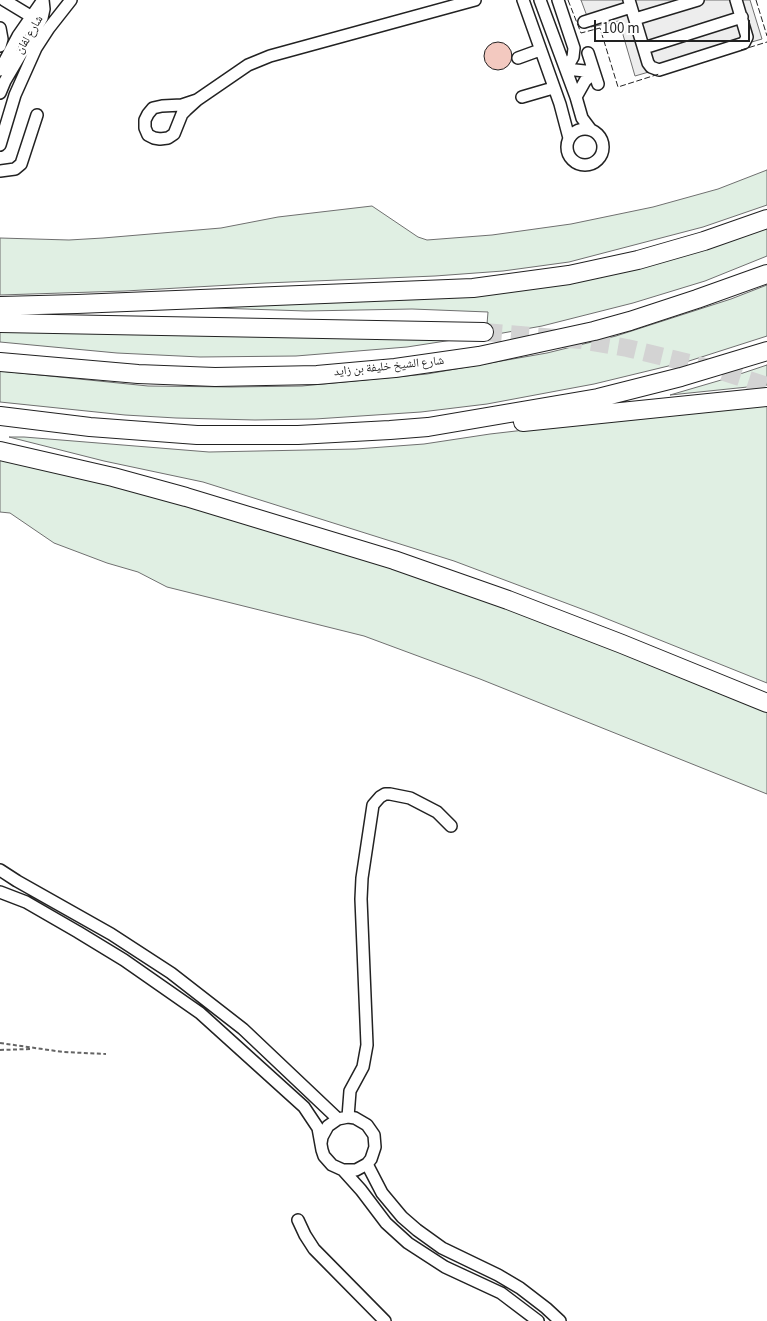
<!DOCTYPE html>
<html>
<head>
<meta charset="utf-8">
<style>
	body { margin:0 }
	#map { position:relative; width:767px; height:1321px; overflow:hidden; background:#fff; font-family:"Source Sans 3",sans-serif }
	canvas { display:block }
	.scale { position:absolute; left:594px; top:20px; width:156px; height:22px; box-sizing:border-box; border:2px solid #222; border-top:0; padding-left:6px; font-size:15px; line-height:18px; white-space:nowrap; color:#222; -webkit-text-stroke:4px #fff; paint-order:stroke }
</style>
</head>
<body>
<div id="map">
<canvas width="767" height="1321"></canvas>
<div class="scale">100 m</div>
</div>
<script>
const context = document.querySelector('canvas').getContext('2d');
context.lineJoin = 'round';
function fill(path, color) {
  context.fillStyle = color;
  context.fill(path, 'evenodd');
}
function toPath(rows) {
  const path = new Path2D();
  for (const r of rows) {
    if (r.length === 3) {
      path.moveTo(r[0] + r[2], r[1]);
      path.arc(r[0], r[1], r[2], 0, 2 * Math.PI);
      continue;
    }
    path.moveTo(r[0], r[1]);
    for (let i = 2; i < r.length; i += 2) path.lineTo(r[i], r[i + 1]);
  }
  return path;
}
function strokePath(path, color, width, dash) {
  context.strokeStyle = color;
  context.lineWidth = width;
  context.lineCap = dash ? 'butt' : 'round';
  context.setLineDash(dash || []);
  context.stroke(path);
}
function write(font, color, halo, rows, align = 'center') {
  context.font = font + ' "Source Sans 3","Noto Naskh Arabic",sans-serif';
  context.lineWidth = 4;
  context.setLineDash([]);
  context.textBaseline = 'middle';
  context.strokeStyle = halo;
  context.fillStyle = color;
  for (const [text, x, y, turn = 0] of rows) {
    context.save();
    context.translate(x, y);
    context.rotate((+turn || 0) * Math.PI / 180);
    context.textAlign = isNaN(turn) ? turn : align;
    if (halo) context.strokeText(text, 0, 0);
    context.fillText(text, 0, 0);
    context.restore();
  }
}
const green = toPath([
	[767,170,767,205,703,227,569,262,503,271,435,276,266,283,125,291,0,295,0,238,69,240,103,238,221,228,278,217,372,206,418,237,427,240,492,235,571,224,653,207,718,189,767,170],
	[767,226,767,256,705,281,633,303,542,326,486,336,488,312,412,309,306,311,186,307,480,295,767,226],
	[767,285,767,336,689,361,594,384,487,404,421,412,315,419,255,420,176,418,125,415,0,402,0,371,148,386,231,387,302,386,427,374,547,353,616,336,731,299,767,285],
	[0,329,478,336,407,347,296,356,200,357,117,353,0,342,0,329],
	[767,365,767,385,670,395,728,378,767,365],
	[767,402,767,683,595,614,454,561,203,482,104,461,9,437,24,437,209,452,356,449,424,444,490,434,767,402],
	[0,451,386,564,533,616,767,711,767,794,480,679,364,636,167,587,138,572,107,563,54,543,10,513,0,512,0,451]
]);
fill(green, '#e0efe3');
strokePath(green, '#6f6f6f', 1);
const parking = toPath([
	[581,0,750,0,762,39,635,76,619,21,591,27,581,0]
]);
fill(parking, '#ededed');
strokePath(parking, '#6f6f6f', 1);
const building = toPath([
	[498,56,14]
]);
fill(building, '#f3c9c0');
strokePath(building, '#222', 1);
strokePath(toPath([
	[484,332,581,340,627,348,718,370,767,386]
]), '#d3d3d3', 18, [18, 9]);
const minor = toPath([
	[4,0,37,20],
	[523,0,560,104,569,138],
	[540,0,576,97,582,118,591,130],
	[558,0,574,48,573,57,566,69],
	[629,0,648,63,651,67,659,70,744,43,747,37,736,0],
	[635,19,698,0],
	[584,22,631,7],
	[0,28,2,39,0,46],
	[644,48,742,17],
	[588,53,598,84],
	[518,58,540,50],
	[566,69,594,72],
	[0,70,18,36,43,0],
	[0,93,5,81,42,18,44,9,43,0],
	[522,97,553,88],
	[576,97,585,81,594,72],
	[197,100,182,105,162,106,153,108,148,114,145,120,145,128,148,135,154,138,160,139,168,138,174,134,182,114,186,110,197,100,248,65,270,56,475,0],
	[585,147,18],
	[0,145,15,95,36,48,49,28,71,0],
	[0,171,15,169,21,164,37,115],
	[0,870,17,881,111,934,171,973,243,1029,338,1119],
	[0,892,26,902,78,932,124,960,200,1013,304,1107,318,1128,322,1150,324,1156,332,1165,343,1170,356,1170,367,1164,371,1159,375,1147,374,1135,367,1125,355,1118,348,1117,338,1119,328,1126,322,1137,321,1143],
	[348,1117,350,1091,363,1067,367,1045,361,899,362,878,373,805,380,797,385,794,390,794,410,798,437,812,451,826],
	[367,1164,382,1193,402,1217,417,1230,442,1248,498,1275,520,1288,546,1308,560,1321],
	[343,1170,361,1190,386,1223,408,1243,445,1267,501,1293,538,1321],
	[298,1220,305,1235,314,1249,385,1321]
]);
const highway = toPath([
	[0,306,77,304,473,288,569,275,638,260,704,241,767,219],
	[0,323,484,332],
	[0,362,138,374,215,377,317,375,395,368,479,356,594,331,630,321,697,299,767,274],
	[0,416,90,427,197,435,298,435,390,430,428,427,598,398,681,377,767,351],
	[523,422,767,397],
	[0,451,113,477,186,497,394,560,508,600,622,644,767,703]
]);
strokePath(minor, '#222', 14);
strokePath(highway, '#222', 20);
strokePath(toPath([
	[0,1043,63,1052,106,1054],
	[0,1050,30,1049]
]), '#646464', 2, [4, 2.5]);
strokePath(minor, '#fff', 11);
strokePath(highway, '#fff', 18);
strokePath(toPath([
	[568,0,581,33,600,28,618,87,659,74],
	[756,0,767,36],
	[741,50,767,42]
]), '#222', 1, [6, 2.5]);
write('12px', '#222', '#fff', [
	["شارع لفان",30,35,-59],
	["شارع الشيخ خليفة بن زايد",389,367,-6]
]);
</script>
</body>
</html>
